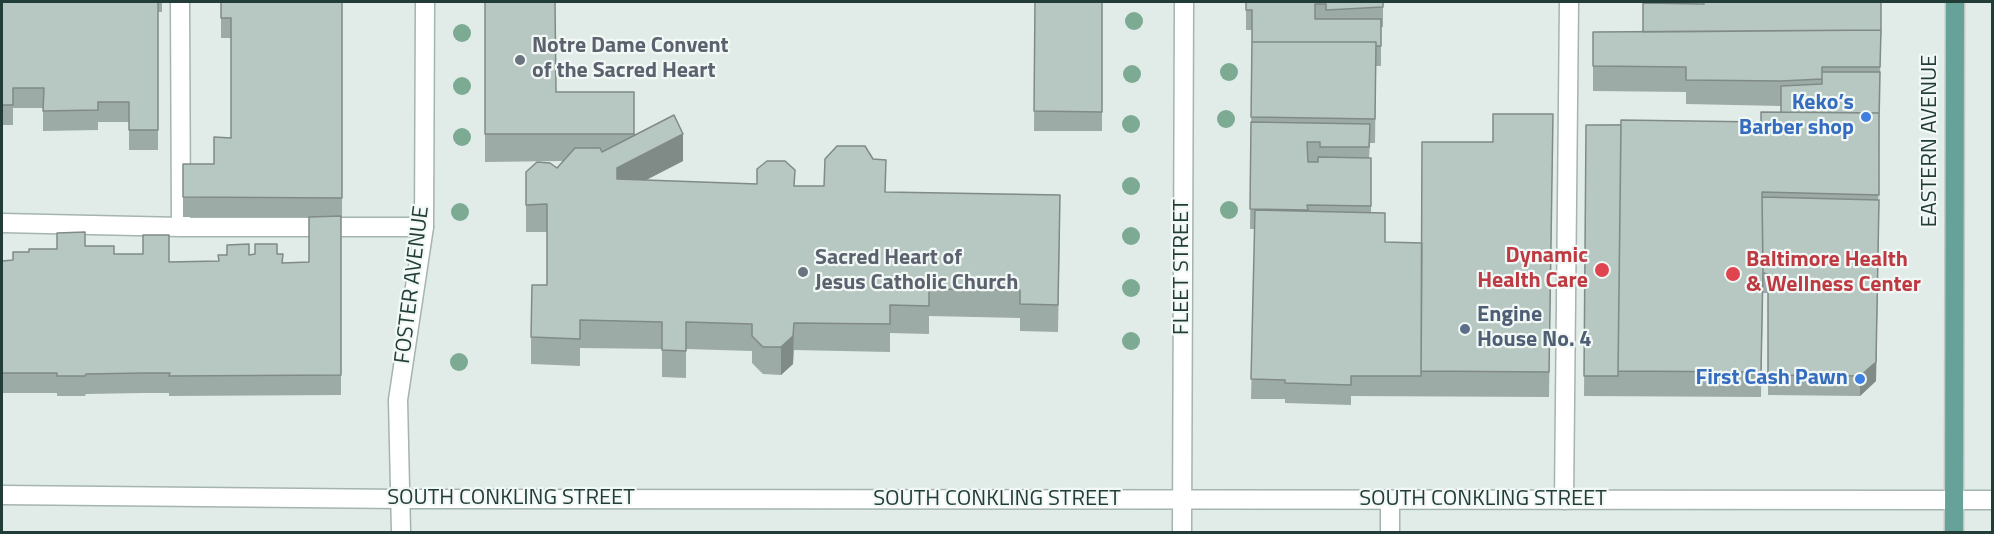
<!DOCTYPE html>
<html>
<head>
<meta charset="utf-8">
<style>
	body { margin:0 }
	#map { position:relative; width:1994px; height:534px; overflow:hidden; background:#e1ece8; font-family:"Titillium Web",sans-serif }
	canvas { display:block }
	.frame { position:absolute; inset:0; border:3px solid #223d38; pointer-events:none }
</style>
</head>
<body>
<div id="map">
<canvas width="1994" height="534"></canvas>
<div class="frame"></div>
</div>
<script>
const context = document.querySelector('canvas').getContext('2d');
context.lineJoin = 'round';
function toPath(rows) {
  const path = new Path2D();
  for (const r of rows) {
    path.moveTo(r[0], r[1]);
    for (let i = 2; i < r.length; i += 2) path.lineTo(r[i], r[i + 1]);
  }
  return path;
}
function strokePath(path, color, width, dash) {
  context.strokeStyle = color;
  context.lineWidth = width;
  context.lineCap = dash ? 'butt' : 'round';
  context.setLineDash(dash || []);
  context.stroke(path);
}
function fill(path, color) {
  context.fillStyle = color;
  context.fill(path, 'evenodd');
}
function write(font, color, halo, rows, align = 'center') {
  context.font = font + ' "Titillium Web",sans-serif';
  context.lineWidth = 4.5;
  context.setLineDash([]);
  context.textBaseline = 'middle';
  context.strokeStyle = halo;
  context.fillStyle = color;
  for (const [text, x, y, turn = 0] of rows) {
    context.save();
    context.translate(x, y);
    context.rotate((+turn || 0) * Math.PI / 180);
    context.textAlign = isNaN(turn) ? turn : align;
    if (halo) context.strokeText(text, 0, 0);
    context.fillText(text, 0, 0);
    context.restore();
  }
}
const service = toPath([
	[180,2,181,227],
	[2,223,181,227,424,227],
	[1564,500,1569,2],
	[1390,532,1390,500]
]);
const minor = toPath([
	[401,532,398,400,424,227,425,2]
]);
const tertiary = toPath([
	[2,495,400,499,1992,500],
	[1182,532,1184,2]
]);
const primary = toPath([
	[1954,532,1955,2]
]);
strokePath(service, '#a4b4b0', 21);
strokePath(minor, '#a4b4b0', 21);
strokePath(tertiary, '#a4b4b0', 21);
strokePath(primary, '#c1c9c7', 21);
strokePath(service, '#fff', 18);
strokePath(minor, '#fff', 18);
strokePath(tertiary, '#fff', 18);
strokePath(primary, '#66a298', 18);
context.fillStyle = '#7daa93';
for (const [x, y] of [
	[1134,21],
	[462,33],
	[1229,72],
	[1132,74],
	[462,86],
	[1226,119],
	[1131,124],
	[462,137],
	[1131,186],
	[1229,210],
	[460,212],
	[1131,236],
	[1131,288],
	[1131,341],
	[459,362]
]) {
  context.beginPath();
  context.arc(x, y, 9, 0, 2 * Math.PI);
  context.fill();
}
fill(toPath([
	[2,2,162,2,162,12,158,12,158,150,129,150,129,122,98,122,98,130,43,131,43,108,13,108,13,125,2,125],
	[221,2,342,2,342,218,341,218,341,395,169,396,169,393,143,393,86,394,85,396,57,396,57,393,2,393,2,261,13,260,29,252,85,246,114,254,143,254,143,235,169,262,218,261,249,255,277,254,283,263,309,262,309,217,183,217,183,164,214,164,231,138,231,38,221,38],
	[485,2,556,92,634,92,634,135,683,161,646,180,795,186,886,192,1060,223,1058,332,1020,331,1020,318,929,316,929,334,890,333,890,352,794,350,793,364,781,375,763,374,752,363,752,351,686,349,686,378,662,377,662,349,580,348,580,366,531,364,531,337,547,285,547,232,526,232,526,172,557,168,563,161,485,162],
	[1035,2,1102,2,1102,131,1034,131],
	[1246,2,1383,2,1383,27,1381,27,1381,66,1376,66,1375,143,1370,143,1369,158,1371,158,1371,213,1385,242,1422,243,1493,142,1553,114,1549,397,1351,396,1351,405,1285,403,1285,399,1251,399,1255,229,1250,229,1252,30,1246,30],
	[1881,2,1876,381,1860,396,1768,395,1768,293,1763,293,1763,292,1761,397,1584,396,1586,125,1761,122,1781,112,1781,106,1686,104,1686,92,1593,91,1593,32,1643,32,1704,4]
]), '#9daba6');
fill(toPath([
	[1881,2,1879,220,1876,381,1860,396,1860,376,1879,201],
	[683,134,683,161,617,195,617,168],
	[794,323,793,364,781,375,781,347]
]), '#808b87');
const building = toPath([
	[2,2,158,2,158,130,129,130,129,102,98,102,98,110,43,111,44,88,13,88,13,105,2,105,2,2],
	[221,2,342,2,342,198,183,197,183,164,214,164,214,137,231,138,231,18,221,18,221,2],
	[485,2,555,2,556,92,634,92,634,134,485,134,485,2],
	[1035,2,1102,2,1102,112,1034,111,1035,2],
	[1246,2,1383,2,1383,7,1326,10,1326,4,1315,4,1315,19,1381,19,1381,46,1376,46,1376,42,1252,42,1252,10,1246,10,1246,2],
	[1704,2,1881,2,1881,35,1881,30,1643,32,1643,3,1704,4,1704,2],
	[1881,30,1880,67,1822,67,1822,79,1781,81,1686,80,1686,67,1593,66,1593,32,1881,30],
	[1252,42,1376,42,1375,119,1251,117,1252,42],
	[1822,72,1880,72,1879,118,1879,113,1781,112,1781,86,1822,84,1822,72],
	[1761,112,1879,113,1879,195,1762,192,1763,268,1761,372,1618,371,1621,120,1761,122,1761,112],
	[1493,114,1553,114,1549,372,1421,371,1422,142,1493,142,1493,114],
	[674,115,683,134,617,168,617,179,757,184,757,169,767,161,785,161,795,170,794,186,824,186,825,159,837,146,865,146,873,159,886,160,885,192,1060,195,1058,305,1020,304,1020,290,929,289,929,306,890,305,890,324,794,323,793,336,781,347,763,347,752,336,752,324,686,322,686,351,662,350,662,322,580,320,580,339,531,337,532,285,547,285,547,204,526,205,526,172,537,162,550,163,557,168,575,148,600,148,602,152,674,115],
	[1251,122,1370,124,1369,147,1320,147,1320,142,1307,142,1308,162,1318,162,1318,157,1371,158,1371,206,1307,205,1308,210,1250,209,1251,122],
	[1586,125,1621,125,1618,376,1584,376,1586,125],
	[1762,197,1879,200,1876,362,1860,376,1768,375,1768,274,1763,273,1762,197],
	[1255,210,1385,213,1385,242,1422,243,1421,376,1351,376,1351,385,1285,383,1285,380,1251,379,1255,210],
	[341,216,341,375,169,376,170,373,143,373,86,374,85,376,57,376,57,373,2,373,2,261,13,260,13,252,29,252,29,249,57,249,57,233,85,232,85,246,114,246,114,254,143,254,143,235,169,235,169,262,219,261,218,255,227,255,227,245,249,244,249,255,255,254,255,244,277,244,277,254,283,254,282,263,309,262,309,217,341,216]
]);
fill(building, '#b7c7c1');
strokePath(building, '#808b87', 1.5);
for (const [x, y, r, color] of [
	[520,60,6,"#6b7280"],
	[1866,117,6,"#3f7fe0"],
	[1602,270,8,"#e0444e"],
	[803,272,6,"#6b7280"],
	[1733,274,8,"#e0444e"],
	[1465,329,6,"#5c6f8a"],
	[1860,379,6,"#3f7fe0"]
]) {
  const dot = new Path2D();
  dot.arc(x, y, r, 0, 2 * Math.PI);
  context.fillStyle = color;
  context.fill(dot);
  strokePath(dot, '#f2f8f6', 2);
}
write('bold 22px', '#5b616d', '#f2f8f6', [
	["Notre Dame Convent",532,47],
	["of the Sacred Heart",532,72],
	["Sacred Heart of",815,259],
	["Jesus Catholic Church",815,284]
], 'left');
write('bold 22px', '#366cbe', '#f2f8f6', [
	["Keko’s",1854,104],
	["Barber shop",1854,129],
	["First Cash Pawn",1848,379]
], 'right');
write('22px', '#223d38', '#f2f8f6', [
	["EASTERN AVENUE",1931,141,-90],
	["FLEET STREET",1183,267,-90],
	["FOSTER AVENUE",413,285,-83],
	["SOUTH CONKLING STREET",511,499],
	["SOUTH CONKLING STREET",997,500],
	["SOUTH CONKLING STREET",1483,500]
]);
write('bold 22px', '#be3a42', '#f2f8f6', [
	["Dynamic",1588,257],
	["Health Care",1588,282],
	["Baltimore Health",1746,261,"left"],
	["& Wellness Center",1746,286,"left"]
], 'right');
write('bold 22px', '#4e5e75', '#f2f8f6', [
	["Engine",1477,316],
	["House No. 4",1477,341]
], 'left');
</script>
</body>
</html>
